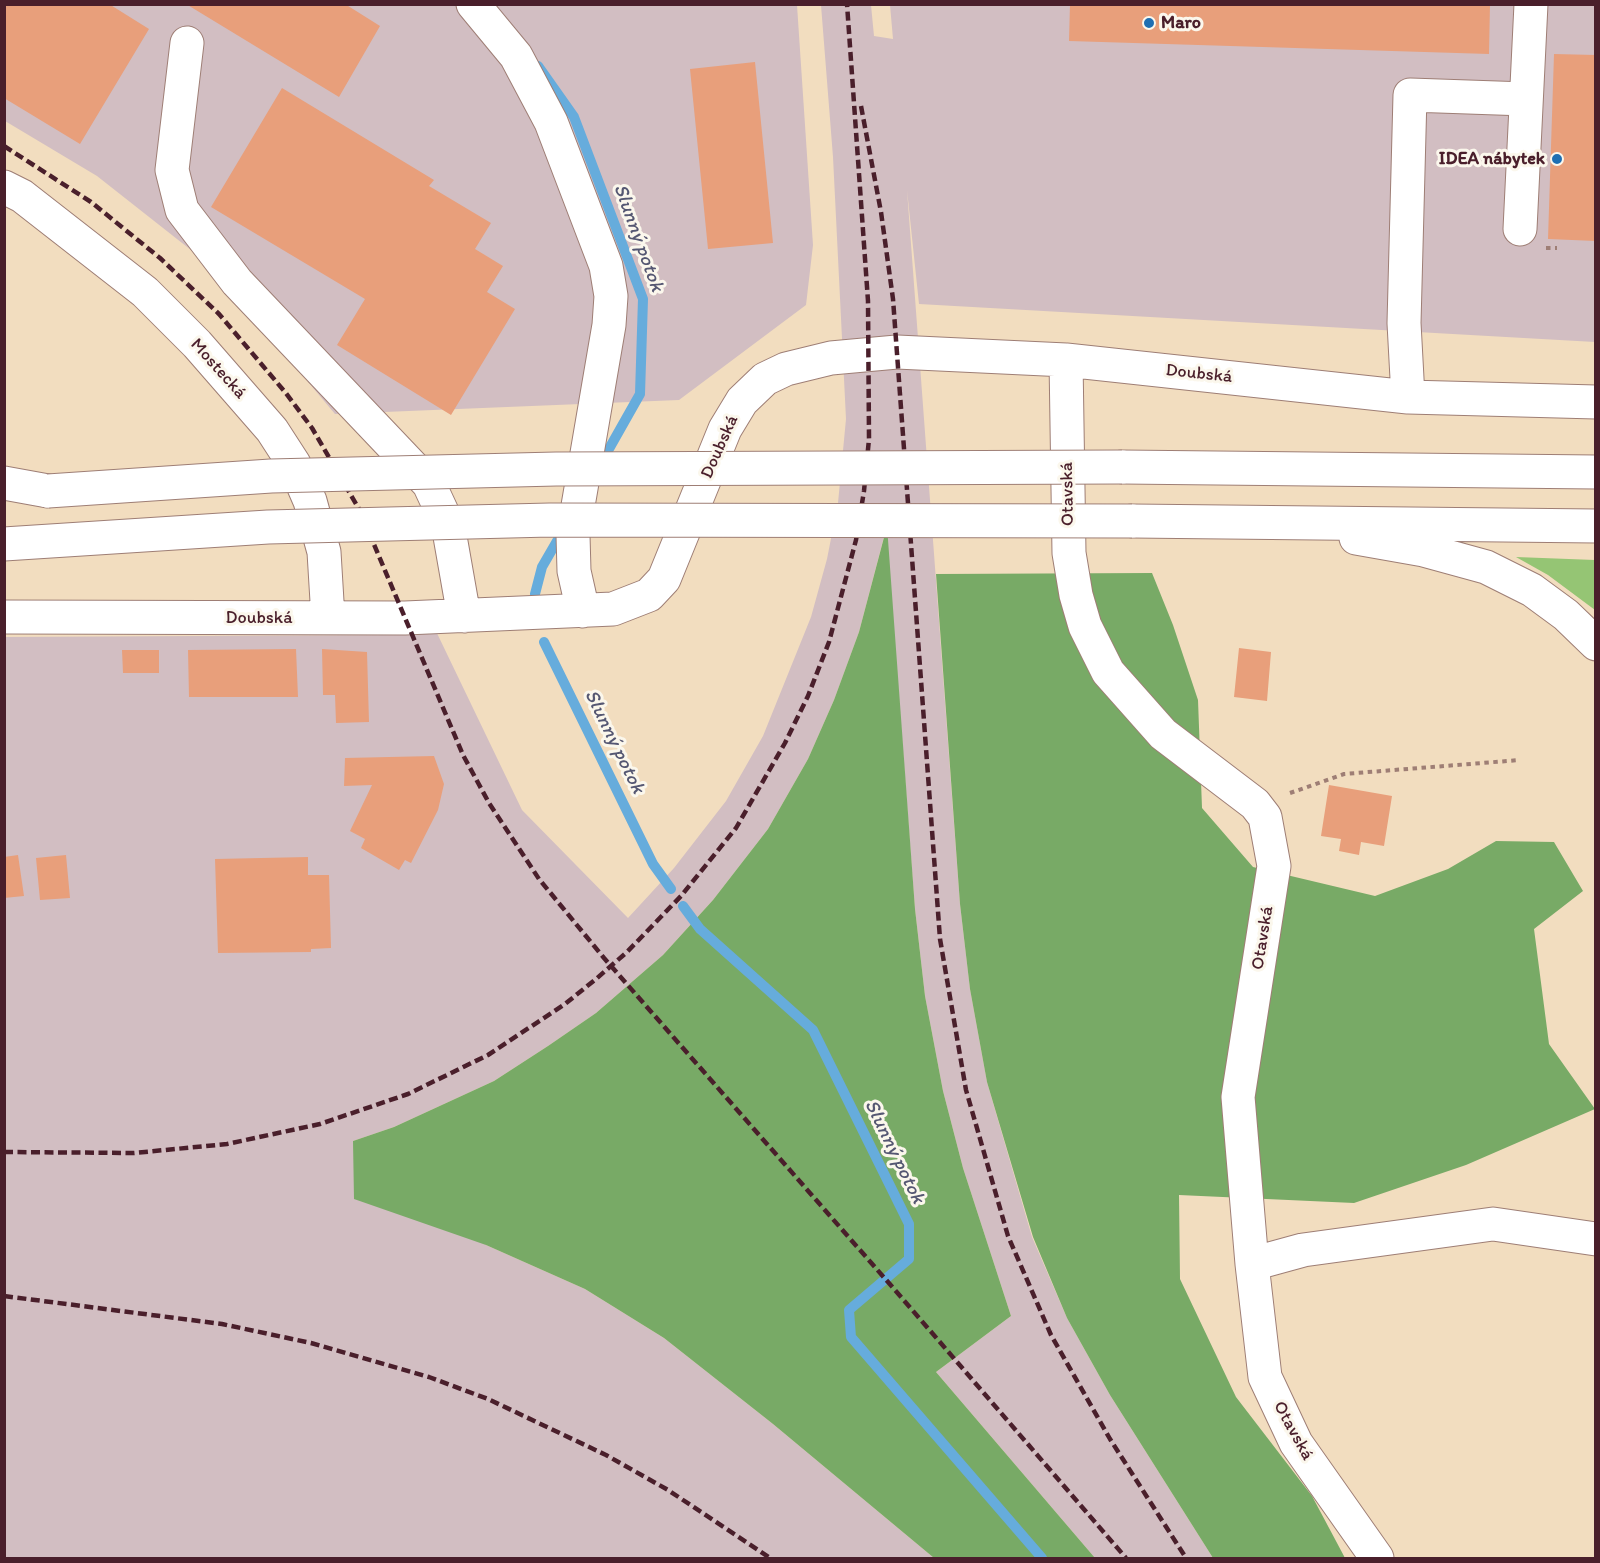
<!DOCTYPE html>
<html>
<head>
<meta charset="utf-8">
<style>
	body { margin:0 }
	#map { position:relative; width:1600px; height:1563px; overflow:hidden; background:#f2ddbf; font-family:Itim,sans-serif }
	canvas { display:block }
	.frame { position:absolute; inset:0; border:6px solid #4a1f2b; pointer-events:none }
</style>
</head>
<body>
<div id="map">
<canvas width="1600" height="1563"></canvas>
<div class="frame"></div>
</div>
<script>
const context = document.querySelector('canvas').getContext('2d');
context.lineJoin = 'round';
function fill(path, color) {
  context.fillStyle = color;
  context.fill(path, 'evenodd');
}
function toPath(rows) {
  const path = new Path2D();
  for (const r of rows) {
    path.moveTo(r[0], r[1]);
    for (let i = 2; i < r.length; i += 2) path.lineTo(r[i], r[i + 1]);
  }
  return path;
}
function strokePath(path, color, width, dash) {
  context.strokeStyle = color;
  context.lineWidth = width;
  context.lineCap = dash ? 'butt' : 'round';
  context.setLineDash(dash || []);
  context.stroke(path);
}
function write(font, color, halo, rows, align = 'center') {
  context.font = font + ' Itim,sans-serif';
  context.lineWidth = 6;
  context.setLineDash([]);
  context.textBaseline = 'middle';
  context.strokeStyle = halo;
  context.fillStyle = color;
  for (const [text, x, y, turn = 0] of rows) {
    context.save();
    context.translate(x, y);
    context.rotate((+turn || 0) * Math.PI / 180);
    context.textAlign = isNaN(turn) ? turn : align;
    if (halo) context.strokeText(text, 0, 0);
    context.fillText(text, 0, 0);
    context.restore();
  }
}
fill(toPath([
	[5,5,797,5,813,245,806,305,679,400,335,414,210,265,97,176,5,121],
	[821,5,871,5,874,36,893,39,890,5,1595,5,1595,342,919,304,907,190,960,904,970,989,987,1082,1032,1237,1067,1318,1110,1395,1213,1558,1095,1558,936,1372,1011,1316,963,1168,943,1091,925,996,915,909,886,529,859,632,834,700,808,759,768,829,713,900,663,955,596,1013,548,1046,494,1081,394,1127,353,1141,486,1245,585,1289,664,1338,773,1424,934,1558,5,1558,4,637,385,635,434,627,522,810,628,918,674,868,726,801,763,736,811,617,827,559,838,503,846,419,833,157]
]), '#d2bec2');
fill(toPath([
	[1516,557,1595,560,1595,610,1548,575]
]), '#95c574');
fill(toPath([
	[887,526,915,909,925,996,943,1091,963,1168,1011,1316,936,1372,1095,1558,934,1558,773,1424,664,1338,585,1289,486,1245,354,1199,353,1141,394,1127,494,1081,548,1046,596,1013,663,955,713,900,768,829,808,759,834,700,859,632],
	[1152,573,1173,625,1198,700,1202,808,1253,867,1375,896,1448,869,1496,841,1554,842,1583,891,1534,929,1549,1044,1595,1109,1466,1165,1354,1203,1179,1195,1180,1279,1236,1397,1312,1496,1345,1558,1213,1558,1110,1395,1067,1318,1033,1237,987,1082,970,989,960,904,936,574]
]), '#78aa66');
strokePath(toPath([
	[538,66,574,117,643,299,640,394,601,463],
	[535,594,542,567,564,529],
	[544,642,653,864,671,889],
	[683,906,700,929,813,1030,909,1224,909,1259,849,1310,851,1337,1042,1558]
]), '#66acdc', 10);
fill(toPath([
	[4,4,109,4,149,29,80,144,4,98],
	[186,4,345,4,380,26,339,97],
	[1070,4,1490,4,1489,54,1069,41],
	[1554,54,1596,55,1596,241,1548,239],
	[755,62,773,243,708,249,690,69],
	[282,88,434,180,429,186,491,223,475,249,503,266,487,292,515,309,451,415,337,345,365,299,211,207],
	[1239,648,1271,652,1267,701,1234,697],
	[296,649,298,697,189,697,188,650],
	[322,649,367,652,369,722,336,723,335,695,323,695],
	[122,650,159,650,159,673,123,673],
	[434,756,444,784,438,810,411,863,405,860,399,870,361,848,365,839,350,831,372,785,344,786,345,758],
	[1329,785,1392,796,1384,846,1361,842,1359,855,1339,851,1341,839,1321,836],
	[18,855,24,896,4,898,4,857],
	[66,855,70,898,40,900,36,858],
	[308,857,308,875,329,875,331,948,311,949,311,952,218,953,215,859]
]), '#e89f7b');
const minor = toPath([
	[473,4,516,56,551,122,606,266,611,296,609,325,573,535,574,571,583,611],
	[187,43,172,170,182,210,237,282,429,484,448,525,464,616],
	[4,187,22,196,145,292,197,344,272,430,294,464,310,501,324,552,328,618],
	[1520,229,1531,4],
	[1066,360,1069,553,1076,595,1085,626,1108,672,1163,734,1255,804,1265,817,1274,866,1238,1097,1252,1264,1265,1377,1296,1443,1377,1558],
	[1408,397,1404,323,1410,95,1526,99],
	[4,617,405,618,613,609,649,595,664,579,725,429,742,401,765,379,786,369,831,358,897,352,1066,360,1408,397,1596,402],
	[1252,1264,1303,1250,1493,1224,1596,1239]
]);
const highway = toPath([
	[1122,467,1596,472],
	[4,483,48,491],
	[1132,521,1596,526],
	[1356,538,1424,550,1486,567,1532,590,1566,615,1596,644]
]);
strokePath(minor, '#9e7e75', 35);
strokePath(highway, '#9e7e75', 35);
strokePath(toPath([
	[1546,248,1557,248],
	[1290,793,1344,774,1520,760]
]), '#9e7e75', 4, [4.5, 4.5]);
strokePath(minor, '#fff', 33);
strokePath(highway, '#fff', 33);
strokePath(toPath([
	[861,106,881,212,893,299,940,939,966,1090,1008,1236,1051,1335,1110,1439,1186,1558],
	[4,146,91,202,160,258,219,314,285,392,312,428,359,509,463,755,489,803,539,879,604,958,895,1290,1126,1558],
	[4,1152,134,1153,227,1144,320,1124,408,1094,488,1055,565,1004,596,979,627,952,681,896,736,828,785,743,808,696,829,642,856,540,864,491,869,439,868,301,847,4],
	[4,1296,222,1324,311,1343,429,1377,488,1399,606,1455,668,1490,770,1558]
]), '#4a1f2b', 4.5, [9, 4.5]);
const highwayBridge = toPath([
	[48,491,271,476,556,469,1122,467],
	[4,544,268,527,550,520,1132,521]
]);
strokePath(highwayBridge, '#9e7e75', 35, []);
strokePath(highwayBridge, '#fff', 33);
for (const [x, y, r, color] of [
	[1149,23,6,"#1f6fb2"],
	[1557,159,6,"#1f6fb2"]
]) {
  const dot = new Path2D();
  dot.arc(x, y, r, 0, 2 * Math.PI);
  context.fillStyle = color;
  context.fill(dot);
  strokePath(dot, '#fbf7ec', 2);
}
write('bold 18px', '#4a1f2b', '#fbf7ec', [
	["Maro",1161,23],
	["IDEA nábytek",1545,159,"right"]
], 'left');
write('18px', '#4a1f2b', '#fbf7ec', [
	["Mostecká",218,369,48],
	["Doubská",1199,374,6],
	["Doubská",720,447,-66],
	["Otavská",1068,494,-91],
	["Doubská",259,618],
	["Otavská",1263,938,-81],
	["Otavská",1293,1431,61]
]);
write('italic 20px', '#555772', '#fbf7ec', [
	["Slunný potok",638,238,70],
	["Slunný potok",614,742,64],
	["Slunný potok",894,1152,64]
]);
</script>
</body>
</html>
